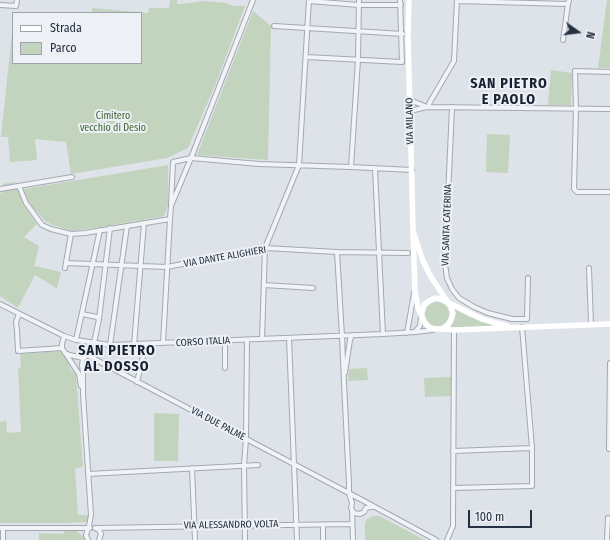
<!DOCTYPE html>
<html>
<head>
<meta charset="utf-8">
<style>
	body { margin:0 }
	#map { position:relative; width:610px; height:540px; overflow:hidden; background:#dee2e9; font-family:"Fira Sans Condensed",sans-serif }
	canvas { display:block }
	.legend { position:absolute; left:12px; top:12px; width:130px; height:52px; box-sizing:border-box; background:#edf1f6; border:1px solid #9da4ae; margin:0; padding:5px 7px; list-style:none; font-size:12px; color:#253041 }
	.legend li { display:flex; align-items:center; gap:8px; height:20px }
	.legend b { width:20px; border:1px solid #9da4ae }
	.north { position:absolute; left:558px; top:12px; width:40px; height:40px; -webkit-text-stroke:3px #edf1f6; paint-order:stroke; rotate:104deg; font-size:11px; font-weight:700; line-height:16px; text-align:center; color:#253041 }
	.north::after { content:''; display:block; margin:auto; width:14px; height:18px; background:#253041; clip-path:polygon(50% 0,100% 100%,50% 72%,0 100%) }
	.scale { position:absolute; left:468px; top:510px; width:64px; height:18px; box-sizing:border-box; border:2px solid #253041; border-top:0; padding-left:5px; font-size:12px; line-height:14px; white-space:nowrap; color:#253041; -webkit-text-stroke:3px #edf1f6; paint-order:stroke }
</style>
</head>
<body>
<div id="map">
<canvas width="610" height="540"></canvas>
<ul class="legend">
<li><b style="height:5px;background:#fff"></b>Strada</li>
<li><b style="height:11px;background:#c3d4be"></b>Parco</li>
</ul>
<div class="north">N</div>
<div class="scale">100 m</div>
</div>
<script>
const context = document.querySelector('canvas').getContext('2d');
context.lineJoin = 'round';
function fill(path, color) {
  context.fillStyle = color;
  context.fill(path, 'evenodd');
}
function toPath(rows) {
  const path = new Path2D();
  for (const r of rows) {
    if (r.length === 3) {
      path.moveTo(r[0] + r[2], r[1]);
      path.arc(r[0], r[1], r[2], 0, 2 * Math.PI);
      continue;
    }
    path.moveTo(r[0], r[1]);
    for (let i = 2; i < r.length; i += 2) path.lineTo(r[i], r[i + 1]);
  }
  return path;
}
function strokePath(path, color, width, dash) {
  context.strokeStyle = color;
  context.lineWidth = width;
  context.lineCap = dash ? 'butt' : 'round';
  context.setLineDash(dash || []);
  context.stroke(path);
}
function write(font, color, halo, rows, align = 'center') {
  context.font = font + ' "Fira Sans Condensed",sans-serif';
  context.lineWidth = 4;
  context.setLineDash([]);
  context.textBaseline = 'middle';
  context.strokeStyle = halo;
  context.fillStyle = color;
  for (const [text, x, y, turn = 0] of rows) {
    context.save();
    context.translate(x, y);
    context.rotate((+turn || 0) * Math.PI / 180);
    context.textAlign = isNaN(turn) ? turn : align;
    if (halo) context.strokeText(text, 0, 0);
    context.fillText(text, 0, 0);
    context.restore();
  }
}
fill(toPath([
	[170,0,177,0,177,4,180,4,205,1,226,3,234,6,245,6,216,83,188,148,167,158,71,174,66,142,35,139,37,160,10,162,8,137,1,137,13,24,13,63,141,63,141,13,92,13,92,8,148,13,149,8,169,8],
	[607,0,610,0,610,68,598,68],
	[253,11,271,26,268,160,197,155],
	[551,70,572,73,571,105,548,105],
	[487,134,510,135,508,173,486,172],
	[168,165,168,205,164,216,101,227,72,231,53,225,45,221,28,202,24,189],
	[15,182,23,204,37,224,24,237,39,246,34,266,61,272,57,288,56,288,35,275,18,308,0,296,0,193,3,192,3,184],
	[437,314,12],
	[453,308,469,317,491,324,491,327,448,327,452,324,455,317],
	[60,351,69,364,70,368,76,375,83,467,75,468,78,515,89,515,88,520,86,522,67,523,0,523,0,422,6,421,7,433,21,432,18,368,21,368,20,354],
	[367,368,368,380,348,381,349,369],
	[452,377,452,396,425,397,424,378],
	[154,413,179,414,178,461,154,461],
	[373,516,379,516,425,540,365,540,365,523,367,519],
	[64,531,76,531,84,537,86,540,39,540,39,533,64,534]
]), '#c3d4be');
const minor = toPath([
	[309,1,359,5,401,5],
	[457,1,568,4,569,0],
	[0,5,16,6,17,0],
	[274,26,403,34],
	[563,40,568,4],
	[306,57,402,62,400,0],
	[610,72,575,71,576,109,574,189,577,192,610,192],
	[410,100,427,107],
	[428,107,430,102,454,61,457,0],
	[452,107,445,264,447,278,452,289,459,298,474,307,488,313,512,319,527,319,528,278],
	[410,111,427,107,610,109],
	[351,167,358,60,359,0],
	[375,169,383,334],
	[19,186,26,203,42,225,51,229,71,234,85,233,170,219],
	[0,189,72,177],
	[171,204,173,162,191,158,259,164,351,167,412,170],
	[337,252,342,336,344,383,349,483,349,493,352,503,351,508,354,513,360,514,364,512,366,508,370,507,373,507],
	[66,263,167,267,265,248,337,252,408,253],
	[65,268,71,234],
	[589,268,591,324],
	[264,285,313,288],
	[0,304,64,336,76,340,110,345,383,334,415,332,433,330],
	[19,314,16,322,17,330,18,351,62,348],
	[82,314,97,317,99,319],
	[415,332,420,326,421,316],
	[407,333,414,293],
	[64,336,62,344,62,348,79,374,81,386],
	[289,338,297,540],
	[262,339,265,248,299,165,309,0],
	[76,340,100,230],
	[225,341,225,368],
	[94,343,99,319,110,228],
	[163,343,170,219,171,206,191,158,253,0],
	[110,345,127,226],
	[134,345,144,223],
	[65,353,70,355,83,358],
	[87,355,362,500,436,540],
	[85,357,88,353,90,342],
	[83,358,82,365,83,373,83,394,91,515,89,526,86,535,88,540],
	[345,373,350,340,352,335],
	[137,382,146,344],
	[609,449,610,363],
	[453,451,532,448],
	[192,468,195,540],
	[88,474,258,465],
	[453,488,532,486,532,448,522,327],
	[352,510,353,540],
	[323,525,323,540],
	[0,528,90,528],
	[3,528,3,540],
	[95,528,352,524],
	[95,528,99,530,101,534,99,540],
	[245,540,244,465,246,439,247,340],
	[447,540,453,526,454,330],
	[607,540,608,518]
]);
strokePath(minor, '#a3a9b3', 6);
strokePath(minor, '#f1f3f7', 4);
strokePath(toPath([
	[409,0,408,35,412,188,413,231,415,291,418,308,425,323,430,328,436,329,442,329,448,325,451,320,453,313,451,307,431,277,423,261,413,231],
	[421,315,424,305,429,301,435,298,441,299,482,319,507,326],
	[443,329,454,330,610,324]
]), '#fff', 5.5);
write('10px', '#3a5f31', '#edf1f6', [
	["Cimitero",113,116],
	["vecchio di Desio",113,128]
]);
write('10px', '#253041', '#edf1f6', [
	["VIA MILANO",410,121,-91],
	["VIA SANTA CATERINA",447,225,-88],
	["VIA DANTE ALIGHIERI",225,257,-10],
	["CORSO ITALIA",203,342,-3],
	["VIA DUE PALME",218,424,28],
	["VIA ALESSANDRO VOLTA",231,525,-1]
]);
context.letterSpacing = '1px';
write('bold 14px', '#182132', '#edf1f6', [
	["SAN PIETRO",509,84],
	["E PAOLO",509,100],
	["SAN PIETRO",117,351],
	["AL DOSSO",117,367]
]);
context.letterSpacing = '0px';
</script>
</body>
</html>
